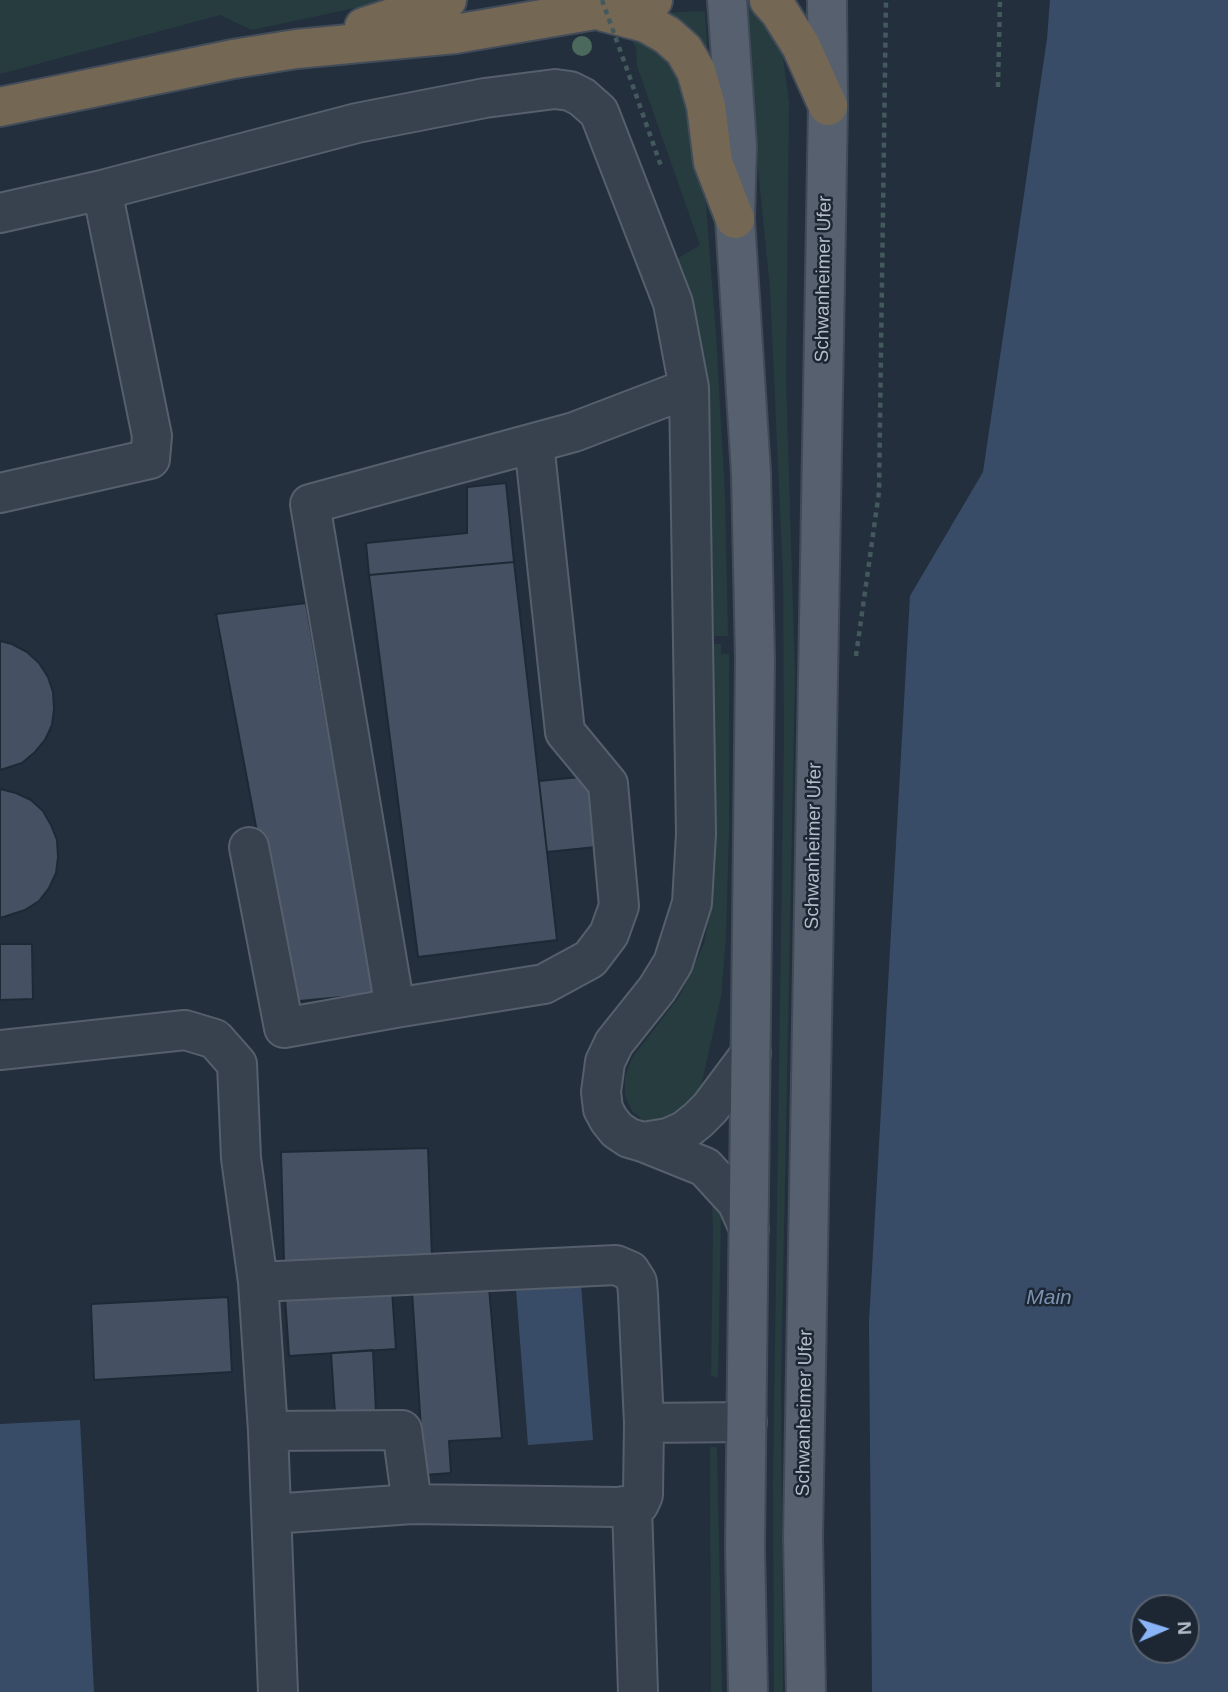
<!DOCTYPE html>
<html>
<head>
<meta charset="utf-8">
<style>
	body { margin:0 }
	#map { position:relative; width:1228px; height:1692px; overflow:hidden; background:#242f3e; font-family:Arial,sans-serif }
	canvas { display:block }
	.north { position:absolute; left:1130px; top:1594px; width:70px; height:70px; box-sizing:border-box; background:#1d2633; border:2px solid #59626f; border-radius:50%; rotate:87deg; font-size:19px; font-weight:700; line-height:28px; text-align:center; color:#b4bcc9 }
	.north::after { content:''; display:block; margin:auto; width:24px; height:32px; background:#8ab4f8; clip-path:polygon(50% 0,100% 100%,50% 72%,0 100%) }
</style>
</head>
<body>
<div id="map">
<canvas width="1228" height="1692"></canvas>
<div class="north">N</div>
</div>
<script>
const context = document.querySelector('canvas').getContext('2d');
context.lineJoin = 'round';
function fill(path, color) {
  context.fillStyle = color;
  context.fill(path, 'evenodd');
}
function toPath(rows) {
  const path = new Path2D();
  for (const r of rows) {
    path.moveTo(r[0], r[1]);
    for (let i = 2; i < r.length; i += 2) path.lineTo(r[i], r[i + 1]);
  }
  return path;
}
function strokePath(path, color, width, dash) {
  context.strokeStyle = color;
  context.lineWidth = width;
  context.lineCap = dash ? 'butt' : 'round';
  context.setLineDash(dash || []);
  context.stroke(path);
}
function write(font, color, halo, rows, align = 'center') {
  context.font = font + ' Arial,sans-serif';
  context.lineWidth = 5;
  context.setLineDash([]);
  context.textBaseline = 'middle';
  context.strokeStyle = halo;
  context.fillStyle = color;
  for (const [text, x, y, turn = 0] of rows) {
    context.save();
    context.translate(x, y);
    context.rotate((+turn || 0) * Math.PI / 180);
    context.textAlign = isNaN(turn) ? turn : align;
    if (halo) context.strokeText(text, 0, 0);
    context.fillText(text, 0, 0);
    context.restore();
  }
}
fill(toPath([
	[0,0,392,0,252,30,220,15,0,74],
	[746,0,761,15,774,35,783,57,789,103,786,380,795,675,781,1384,783,1692,774,1692,773,1481,784,733,783,575,770,288,758,168,751,47],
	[705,11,708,62,656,13],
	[629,36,673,54,702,152,716,335,725,495,728,636,714,636,710,446,705,370,701,345,675,260,700,245,637,66,636,47],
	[714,644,721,644,721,654,729,654,729,829,726,938,721,997,700,1091,689,1111,660,1123,644,1121,632,1111,625,1095,625,1077,632,1058,679,997,704,944,712,902],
	[706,1188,718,1198,721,1214,718,1377,711,1376,713,1230,712,1206],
	[710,1447,717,1447,722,1692,711,1692]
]), '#263c3f');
fill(toPath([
	[1050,0,1228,0,1228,1692,872,1692,869,1322,910,596,983,472,1047,39],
	[1186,1608,1186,1650,1144,1650,1144,1608],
	[581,1284,593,1440,528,1445,516,1289],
	[80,1420,94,1692,0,1692,0,1424]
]), '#394c67');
const building = toPath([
	[506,483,514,562,369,575,366,543,467,533,467,487,506,483],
	[514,562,557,940,418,957,369,575,514,562],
	[306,603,374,994,289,1002,216,614,306,603],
	[0,641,12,644,27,652,39,663,48,677,53,692,54,709,52,725,45,740,35,752,22,763,0,770,0,641],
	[590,776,596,847,547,852,539,781,590,776],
	[0,789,16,793,31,800,43,811,51,825,57,840,58,857,56,873,49,888,39,901,25,910,0,918,0,789],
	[0,944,32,944,33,999,0,1000,0,944],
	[428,1148,432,1257,284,1262,281,1152,428,1148],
	[489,1288,502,1438,449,1441,451,1473,424,1475,412,1291,489,1288],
	[392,1290,396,1349,289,1356,285,1297,392,1290],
	[228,1297,232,1372,94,1380,91,1304,228,1297],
	[373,1350,376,1412,335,1414,331,1353,373,1350]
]);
fill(building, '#455162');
strokePath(building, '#1f2835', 2);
const minor = toPath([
	[0,213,102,190,357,123,485,98,555,89,570,91,582,97,599,112,673,303,689,388,696,834,692,903,673,963,657,989,614,1043,605,1062,601,1092,603,1109,609,1120,617,1130,629,1138,643,1142],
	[534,443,565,732,608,784,619,906,609,934,590,959,544,984,395,1008,310,504,574,432,689,388],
	[0,493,150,459,152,436,102,190],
	[249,847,284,1028,395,1008],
	[0,1050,185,1030,215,1039,237,1064,241,1158,258,1282,268,1431,278,1692],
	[749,1229,737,1202,705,1167,643,1142,668,1138,684,1131,698,1120,710,1108,751,1053],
	[258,1282,616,1265,630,1271,637,1282,638,1295,644,1423,643,1495,639,1504,617,1507,412,1504,272,1514],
	[644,1423,747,1422],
	[268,1431,402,1430,412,1504],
	[632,1506,638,1692]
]);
const major = toPath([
	[727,0,737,146,735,219,751,473,755,660,745,1547,748,1692],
	[806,1692,803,1537,828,106,827,0]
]);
const highway = toPath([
	[769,0,779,11,801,46,828,106],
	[604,12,646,23,667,35,684,50,696,71,706,106,713,162,735,219],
	[364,27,447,0],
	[0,107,233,59,296,49,455,34,653,0]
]);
strokePath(minor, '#565f6c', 42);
strokePath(major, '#414a57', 42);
strokePath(highway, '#434c59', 42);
strokePath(toPath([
	[629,75,661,166],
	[998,87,1000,0],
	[856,656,879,492,886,0]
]), '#44595c', 4.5, [5, 5]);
strokePath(minor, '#38414e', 38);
strokePath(major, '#56606e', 38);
strokePath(highway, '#746855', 38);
strokePath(toPath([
	[602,0,629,75]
]), '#44595c', 4.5, [5, 5]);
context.fillStyle = '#4b6a5d';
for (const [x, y] of [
	[582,46]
]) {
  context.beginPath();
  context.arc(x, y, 10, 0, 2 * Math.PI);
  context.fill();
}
write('19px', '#b4bcc9', '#1d2633', [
	["Schwanheimer Ufer",824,279,-89],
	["Schwanheimer Ufer",814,846,-89],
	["Schwanheimer Ufer",805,1413,-89]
]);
write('italic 21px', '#7c92b1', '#1d2633', [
	["Main",1049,1298]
]);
</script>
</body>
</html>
